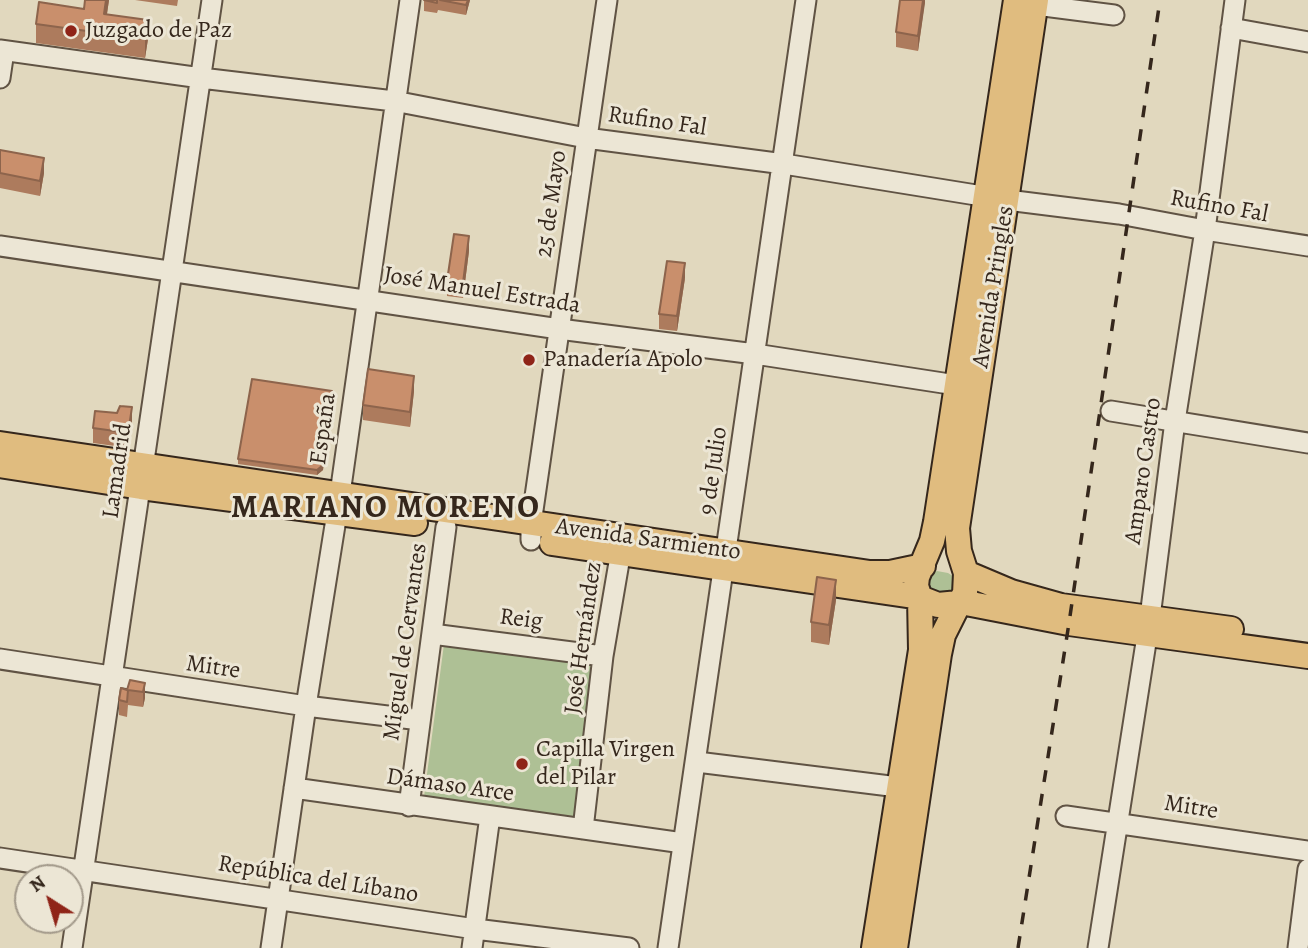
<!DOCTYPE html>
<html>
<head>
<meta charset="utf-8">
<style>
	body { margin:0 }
	#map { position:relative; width:1308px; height:948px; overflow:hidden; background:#e1d8be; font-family:Alegreya,serif }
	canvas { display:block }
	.north { position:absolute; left:14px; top:864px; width:70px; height:70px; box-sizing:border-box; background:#ece6d5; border:2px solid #a39a8b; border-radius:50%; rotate:323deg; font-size:19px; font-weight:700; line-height:28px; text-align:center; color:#35271c }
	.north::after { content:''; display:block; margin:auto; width:24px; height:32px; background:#8f2418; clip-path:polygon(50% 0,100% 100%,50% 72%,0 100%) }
</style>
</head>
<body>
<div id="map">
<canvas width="1308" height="948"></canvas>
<div class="north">N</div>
</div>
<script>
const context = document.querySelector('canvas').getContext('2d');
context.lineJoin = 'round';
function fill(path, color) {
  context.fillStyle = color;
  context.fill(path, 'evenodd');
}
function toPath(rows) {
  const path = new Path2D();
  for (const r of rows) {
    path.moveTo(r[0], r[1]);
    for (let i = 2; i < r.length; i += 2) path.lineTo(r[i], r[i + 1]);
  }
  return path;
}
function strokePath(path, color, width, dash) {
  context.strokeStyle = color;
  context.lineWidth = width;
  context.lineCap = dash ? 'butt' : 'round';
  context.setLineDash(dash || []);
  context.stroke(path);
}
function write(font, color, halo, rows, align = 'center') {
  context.font = font + ' Alegreya,serif';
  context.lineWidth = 6;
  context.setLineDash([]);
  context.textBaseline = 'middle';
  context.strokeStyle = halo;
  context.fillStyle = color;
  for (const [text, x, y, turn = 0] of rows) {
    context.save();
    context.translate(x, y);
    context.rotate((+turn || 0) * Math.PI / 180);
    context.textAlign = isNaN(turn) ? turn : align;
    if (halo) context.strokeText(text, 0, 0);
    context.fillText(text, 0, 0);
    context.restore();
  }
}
fill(toPath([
	[937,571,948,573,956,578,956,592,928,593,926,576],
	[444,644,599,664,579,817,424,797]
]), '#aec095');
const minor = toPath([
	[1036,5,1114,15],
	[1231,28,1308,42],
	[0,50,201,78,394,101,586,138,784,164,1007,200,1119,214,1205,230,1308,246],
	[0,78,4,51],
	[0,246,559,329,755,354,956,385],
	[1111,411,1308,443],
	[531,540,531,524,607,0],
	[432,634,603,656],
	[0,659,306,706,420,720],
	[697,762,898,787],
	[294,788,683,843],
	[409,806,446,527],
	[1066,816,1308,851],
	[583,829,603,656,623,539],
	[0,858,475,929,629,948],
	[72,948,212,0],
	[271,948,306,706,340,494,410,0],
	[472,948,490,816],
	[668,948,806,0],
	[1098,948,1150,617,1175,421,1205,230,1235,0],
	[1298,948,1308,869]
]);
const major = toPath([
	[0,444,870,573,890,573,923,566],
	[0,465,141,487,415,523],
	[552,543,920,597],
	[966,573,1011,592,1061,606,1231,629],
	[920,598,938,605,959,603,965,594,966,573,959,551,957,528,1036,0],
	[961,602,1069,623,1308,656],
	[874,948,921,650,920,598,916,586,917,577,932,541,936,522,1016,0],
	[895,948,939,654,943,635,959,603]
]);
strokePath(minor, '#605344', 23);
strokePath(major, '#35271c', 28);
strokePath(minor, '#ece6d5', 19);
strokePath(major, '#e0bc7f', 24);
strokePath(toPath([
	[1018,948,1069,623,1160,0]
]), '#35271c', 3.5, [12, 12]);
fill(toPath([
	[109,0,107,14,148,39,145,58,36,43,36,24],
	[135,0,178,0,177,6],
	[424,0,470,0,466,15,438,10,437,13,424,11],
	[925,0,918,51,896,47,896,32],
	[0,150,44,173,40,196,0,188],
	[469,251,463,298,447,296,447,281],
	[685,278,677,331,659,329,659,314],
	[414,391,410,427,363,420,363,405],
	[332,396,323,470,317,475,238,464,238,459],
	[132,422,129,442,122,447,93,443,93,428],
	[836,600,829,645,811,642,811,622],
	[145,683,145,698,143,707,128,705,127,717,119,715,119,700,127,690]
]), '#ad7b5d');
fill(toPath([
	[106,0,109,0,104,33,104,14],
	[468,0,470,0,466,15,466,5],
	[923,0,925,0,925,3,918,51,918,36],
	[148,20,148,39,145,58,145,39],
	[44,158,44,173,40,196,40,181],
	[469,236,469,251,463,298,463,283],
	[685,263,685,278,677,331,677,316],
	[414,376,414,391,410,427,410,412],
	[332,391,323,470,317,475,317,470],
	[132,407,132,422,129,442,122,447,122,432],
	[836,580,836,600,829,645,829,625],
	[145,683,145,698,143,707,143,692]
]), '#8d644c');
const building = toPath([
	[85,0,106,0,104,14,148,20,145,39,36,24,39,2,84,9,85,0],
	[424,0,437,0,437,3,424,0],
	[440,0,468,0,466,5,440,0],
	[900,0,923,0,918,36,896,32,900,0],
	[0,150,44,158,40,181,0,173,0,150],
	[454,234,469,236,463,283,447,281,454,234],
	[667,261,685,263,677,316,659,314,667,261],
	[368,369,414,376,410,412,363,405,368,369],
	[252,379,332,391,323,465,317,470,238,459,252,379],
	[120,406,132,407,129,427,122,432,93,428,95,411,117,413,120,406],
	[817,577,836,580,829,625,811,622,817,577],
	[130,680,145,683,143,692,128,690,127,702,119,700,121,688,127,690,130,680]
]);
fill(building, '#c98f6c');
strokePath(building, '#8d644c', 2);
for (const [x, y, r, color] of [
	[71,31,7,"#8f2418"],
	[529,360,7,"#8f2418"],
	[522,764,7,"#8f2418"]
]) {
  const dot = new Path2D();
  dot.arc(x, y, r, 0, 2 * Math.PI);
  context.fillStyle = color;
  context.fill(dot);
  strokePath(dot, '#ece6d5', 2.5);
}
write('24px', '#35271c', '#ece6d5', [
	["Juzgado de Paz",85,31],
	["Panadería Apolo",543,360],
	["Capilla Virgen",536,750],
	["del Pilar",536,778]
], 'left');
write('24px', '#35271c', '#ece6d5', [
	["Rufino Fal",657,122,8],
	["25 de Mayo",552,204,-82],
	["Rufino Fal",1219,207,10],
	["Avenida Pringles",994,287,-81],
	["José Manuel Estrada",482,291,9],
	["España",324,429,-82],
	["Lamadrid",118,471,-82],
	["9 de Julio",714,471,-82],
	["Amparo Castro",1144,471,-82],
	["Avenida Sarmiento",648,540,8],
	["Reig",521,620,7],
	["José Hernández",584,638,-82],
	["Miguel de Cervantes",406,642,-82],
	["Mitre",213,668,8],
	["Dámaso Arce",450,786,8],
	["Mitre",1191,808,9],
	["República del Líbano",318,880,9]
]);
context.letterSpacing = '2px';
write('bold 32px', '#35271c', '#ece6d5', [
	["MARIANO MORENO",386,509]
]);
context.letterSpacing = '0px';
</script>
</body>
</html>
